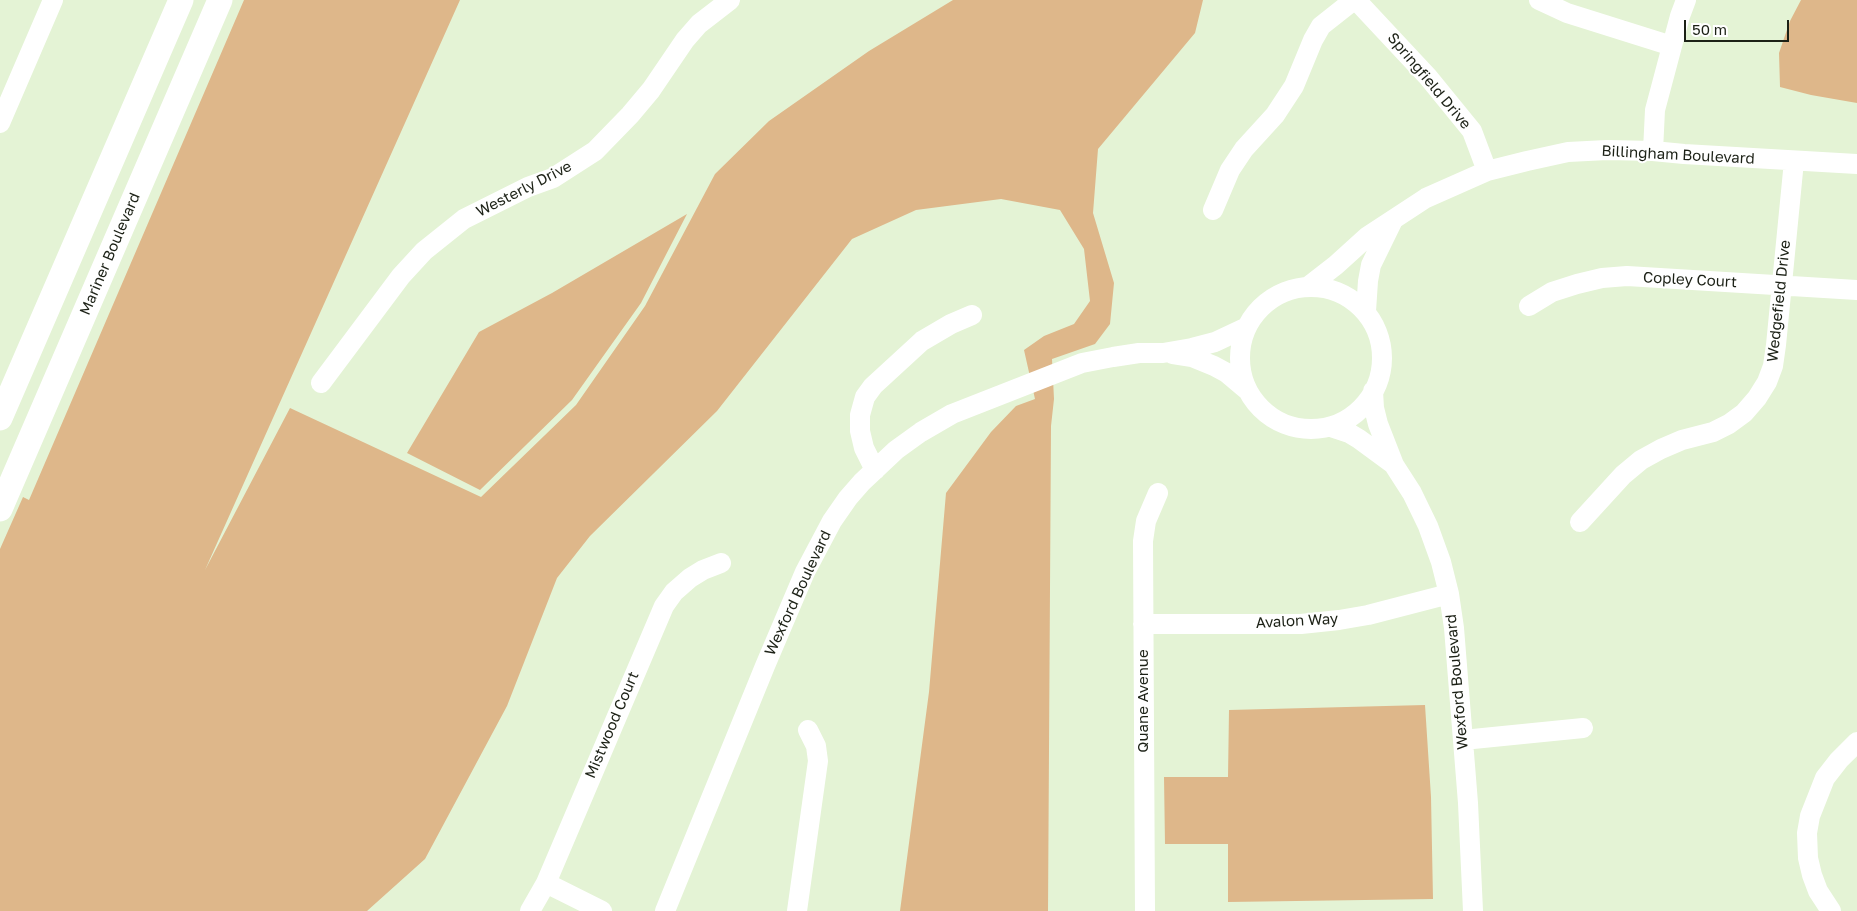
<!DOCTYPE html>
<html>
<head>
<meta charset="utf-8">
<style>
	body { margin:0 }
	#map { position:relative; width:1857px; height:911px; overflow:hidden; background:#e4f3d5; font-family:"Golos Text",sans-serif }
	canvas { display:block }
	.scale { position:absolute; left:1684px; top:20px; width:105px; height:22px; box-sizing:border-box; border:2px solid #1c2116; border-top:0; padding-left:6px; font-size:15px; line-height:18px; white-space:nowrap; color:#1c2116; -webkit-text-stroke:4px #fff; paint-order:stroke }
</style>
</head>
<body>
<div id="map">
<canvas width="1857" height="911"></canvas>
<div class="scale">50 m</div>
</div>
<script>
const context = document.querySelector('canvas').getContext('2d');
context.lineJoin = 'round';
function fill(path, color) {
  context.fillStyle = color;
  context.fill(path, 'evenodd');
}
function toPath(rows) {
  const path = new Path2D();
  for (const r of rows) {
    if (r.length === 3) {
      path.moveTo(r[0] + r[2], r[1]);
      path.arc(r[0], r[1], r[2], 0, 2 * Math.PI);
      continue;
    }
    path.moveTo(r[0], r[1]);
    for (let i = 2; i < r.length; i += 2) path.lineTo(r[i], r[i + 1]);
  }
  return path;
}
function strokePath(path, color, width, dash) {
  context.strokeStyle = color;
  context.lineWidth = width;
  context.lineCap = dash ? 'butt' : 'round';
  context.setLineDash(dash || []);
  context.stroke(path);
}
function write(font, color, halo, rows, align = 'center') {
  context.font = font + ' "Golos Text",sans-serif';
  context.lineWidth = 4;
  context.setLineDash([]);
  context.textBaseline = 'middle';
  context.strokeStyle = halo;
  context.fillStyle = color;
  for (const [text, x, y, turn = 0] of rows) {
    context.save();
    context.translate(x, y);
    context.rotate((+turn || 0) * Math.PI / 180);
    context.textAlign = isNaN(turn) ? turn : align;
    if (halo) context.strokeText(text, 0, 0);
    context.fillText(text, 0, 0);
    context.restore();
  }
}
fill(toPath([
	[244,0,460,0,205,570,290,408,481,497,576,405,645,306,715,174,769,121,869,51,953,0,1203,0,1195,33,1098,149,1093,213,1114,283,1110,324,1095,344,1052,359,1054,399,1051,426,1048,911,900,911,929,692,946,493,991,432,1016,406,1035,399,1024,350,1044,336,1074,324,1090,301,1084,249,1060,210,1001,199,916,210,852,239,717,411,590,536,557,578,507,706,425,859,367,911,0,911,0,549,23,497,29,500],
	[1801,0,1857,0,1857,103,1811,95,1780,87,1779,53,1790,21],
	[687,214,641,303,572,400,480,490,407,453,479,332,552,293],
	[1425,705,1431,797,1433,899,1228,902,1228,844,1165,844,1164,777,1228,777,1229,710]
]), '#deb78a');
strokePath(toPath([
	[1356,0,1428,77,1472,131,1487,171],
	[1539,0,1567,13,1672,46],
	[0,123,53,0],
	[1653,151,1655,110,1680,16,1686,0],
	[1213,210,1230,170,1244,149,1275,115,1294,86,1313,40,1321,26,1354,0],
	[1309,286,1336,265,1368,236,1426,198,1487,171,1527,161,1568,152,1607,150,1653,151,1684,154,1857,164],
	[1311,358,71],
	[1529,306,1552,292,1577,284,1602,278,1627,276,1857,290],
	[1366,311,1368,281,1371,265,1393,220],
	[1173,354,1192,357,1214,366,1227,373,1246,389],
	[321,383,401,276,424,251,464,219,528,187,553,178,595,151,630,115,651,90,685,40,699,24,730,0],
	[1373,391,1374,408,1378,424,1394,465,1412,493,1428,526,1441,562,1449,594,1454,628,1468,803,1473,911],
	[1331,427,1349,433,1359,439,1393,464],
	[875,470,864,448,860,431,860,415,865,397,873,386,922,341,951,324,972,315],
	[1580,522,1623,475,1641,460,1661,449,1682,440,1713,432,1729,424,1744,413,1757,398,1767,382,1773,366,1776,345,1794,161],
	[1143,624,1301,624,1339,620,1368,615,1449,594],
	[1463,740,1583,728],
	[546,883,602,911],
	[530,911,546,883,664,606,674,592,690,578,703,570,721,563],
	[665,911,765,666,805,572,832,521,848,498,862,482,896,450,921,432,952,414,1082,363,1113,357,1139,353,1163,353,1192,348,1215,342,1247,327],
	[797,911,818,761,816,746,808,730],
	[1145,911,1143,541,1146,521,1158,493],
	[1831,911,1818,891,1812,875,1808,858,1807,833,1810,816,1825,778,1839,760,1857,742]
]), '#fff', 20);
strokePath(toPath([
	[0,418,181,0],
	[0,509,220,0]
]), '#fff', 25);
write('15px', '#1c2116', '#fff', [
	["Springfield Drive",1429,81,50],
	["Billingham Boulevard",1678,155,3],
	["Westerly Drive",524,189,-27],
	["Mariner Boulevard",110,254,-67],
	["Copley Court",1690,280,3],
	["Wedgefield Drive",1779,301,-84],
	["Wexford Boulevard",798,593,-65],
	["Avalon Way",1297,621,-3],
	["Wexford Boulevard",1457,682,-95],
	["Quane Avenue",1143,701,-90],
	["Mistwood Court",612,725,-67]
]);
</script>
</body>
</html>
